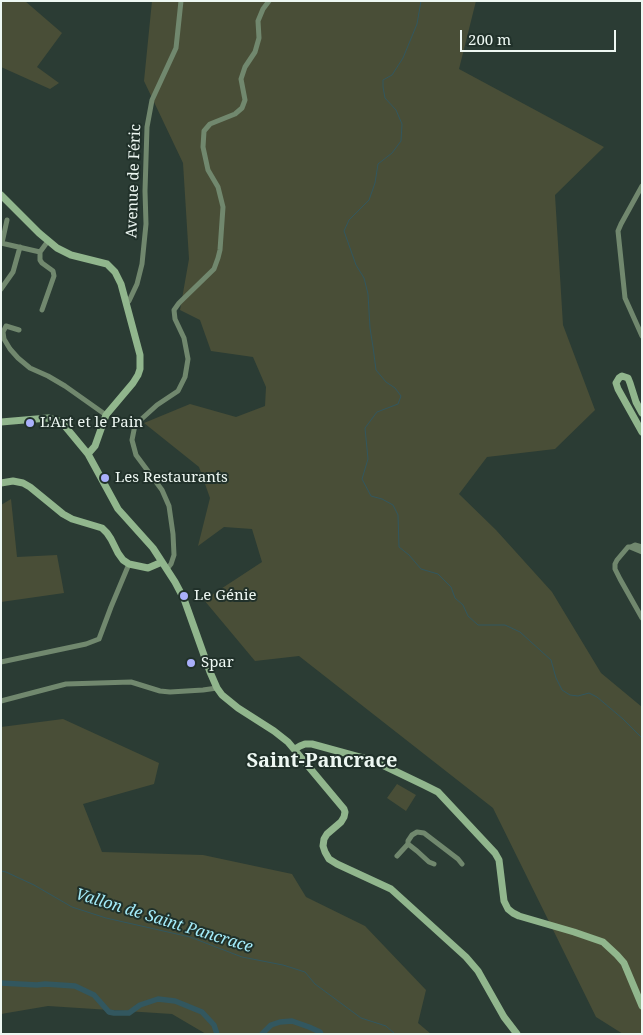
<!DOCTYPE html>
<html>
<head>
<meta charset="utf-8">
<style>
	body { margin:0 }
	#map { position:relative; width:643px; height:1035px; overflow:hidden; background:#2b3c34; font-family:"Noto Serif",serif }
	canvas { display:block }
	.frame { position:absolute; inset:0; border:2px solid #edf7f2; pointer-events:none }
	.scale { position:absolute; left:460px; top:30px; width:156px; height:22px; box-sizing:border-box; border:2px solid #edf7f2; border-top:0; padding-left:6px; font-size:15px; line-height:18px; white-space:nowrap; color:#edf7f2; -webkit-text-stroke:4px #21312a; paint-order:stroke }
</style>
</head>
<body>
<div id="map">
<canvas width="643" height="1035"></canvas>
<div class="frame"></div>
<div class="scale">200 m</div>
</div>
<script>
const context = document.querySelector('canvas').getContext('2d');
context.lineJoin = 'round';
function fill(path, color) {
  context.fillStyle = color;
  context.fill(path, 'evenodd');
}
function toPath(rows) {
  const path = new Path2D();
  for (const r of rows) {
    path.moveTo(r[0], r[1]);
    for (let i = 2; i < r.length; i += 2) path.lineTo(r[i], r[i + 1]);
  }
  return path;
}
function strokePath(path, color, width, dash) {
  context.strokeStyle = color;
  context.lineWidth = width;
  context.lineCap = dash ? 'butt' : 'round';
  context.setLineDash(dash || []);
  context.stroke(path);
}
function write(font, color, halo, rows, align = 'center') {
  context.font = font + ' "Noto Serif",serif';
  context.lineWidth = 4;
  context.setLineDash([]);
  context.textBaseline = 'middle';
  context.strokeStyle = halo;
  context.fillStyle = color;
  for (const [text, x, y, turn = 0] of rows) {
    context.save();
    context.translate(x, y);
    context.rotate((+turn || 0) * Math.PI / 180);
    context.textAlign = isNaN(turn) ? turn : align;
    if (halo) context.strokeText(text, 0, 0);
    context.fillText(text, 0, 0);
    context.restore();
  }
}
fill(toPath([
	[1,1,25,1,62,33,37,67,59,83,50,89,1,67],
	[152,1,476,1,459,69,604,147,555,195,563,325,595,410,555,449,487,457,459,494,496,530,552,592,601,673,642,707,642,1034,623,1034,596,1017,493,808,299,656,255,661,204,600,262,562,252,529,224,527,198,546,210,498,199,467,144,423,190,404,236,417,265,406,266,387,253,357,211,351,200,320,180,310,189,259,183,163,144,81],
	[11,499,17,557,57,555,64,593,1,602,1,505],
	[63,719,159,763,154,784,83,804,102,852,203,855,292,874,306,897,365,926,426,990,418,1023,431,1034,206,1034,172,1014,48,1006,1,1014,1,727],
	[397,784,416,795,406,811,387,798]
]), '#494e37');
strokePath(toPath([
	[421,1,417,24,403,58,392,75,383,80,383,87,385,98,396,110,402,124,401,141,392,153,378,164,375,183,369,200,349,220,344,231,356,265,364,278,368,294,370,328,373,347,376,370,386,382,395,388,401,396,398,404,377,412,365,428,368,459,362,479,371,496,382,499,393,505,398,515,399,547,409,555,421,569,438,574,451,587,455,598,463,605,468,616,478,625,505,625,520,632,551,660,556,678,562,690,570,695,578,696,589,693,597,697,623,719,642,738],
	[1,871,6,872,34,885,72,907,106,918,190,937,242,957,283,965,305,972,315,984,361,1018,386,1026,395,1034]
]), '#32575f', 1);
strokePath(toPath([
	[1,983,37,985,45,984,75,986,94,995,109,1012,114,1013,129,1013,140,1005,158,999,175,1001,202,1012,214,1025,217,1034],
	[262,1034,271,1025,280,1022,292,1021,309,1027,320,1032,321,1034]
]), '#32575f', 5.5);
strokePath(toPath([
	[642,186,621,224,618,231,625,298,642,336],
	[1,243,40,252,48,241],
	[2,243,7,220],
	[40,252,40,260,42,263,53,271,54,276,42,310],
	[1,289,13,272,20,247],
	[127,303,129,301,137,284,142,264,146,224,145,191,147,127,152,100,176,48,181,1],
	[19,330,6,326,3,332,4,339,10,349,18,358,30,368,48,376,65,386,106,415],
	[631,547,635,545,642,547],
	[642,552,630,547,628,547,617,560,615,564,615,569,620,579,642,618],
	[167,569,171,564,174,555,173,534,169,506,162,490,136,455,132,440,135,425,157,405,178,391,185,377,188,359,184,338,175,319,174,310,179,303,214,269,218,258,220,250,223,207,218,187,208,170,203,147,204,131,210,124,235,114,242,108,245,100,241,79,245,67,255,52,259,38,258,21,263,9,269,1],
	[1,662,86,644,99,639,111,607,129,564],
	[1,701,66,684,131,682,160,691,170,692,203,690,217,688],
	[408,844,408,841,412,835,417,832,424,833,458,859,462,864],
	[397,856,408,844,417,851,429,862,434,864]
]), '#71886e', 5);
strokePath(toPath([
	[1,195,39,233,57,248,71,255,107,264,115,272,121,284,140,355,140,369,138,375,133,383,106,415,95,446,88,454],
	[642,413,636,402,630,383,628,378,622,376,619,378,616,383,618,389,642,432],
	[1,422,48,418,59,421,64,425,88,454,118,509,153,548,175,582,184,599,210,672,217,688,222,695,238,708,274,731,288,742,344,809,345,812,344,817,341,822,327,834,324,839,323,846,325,852,329,859,337,864,391,889,466,957,478,971,504,1017,517,1034],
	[1,483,13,481,23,483,30,487,63,514,72,519,102,528,107,533,111,539,118,553,123,560,129,564,148,568,162,562],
	[295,749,300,746,305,744,312,744,374,761,424,785,438,792,495,853,499,860,504,901,508,909,513,913,519,916,574,932,603,942,617,955,624,963,642,1006]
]), '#91b68d', 7);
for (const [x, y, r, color] of [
	[30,423,5,"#aab0fb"],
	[105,478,5,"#aab0fb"],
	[184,596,5,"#aab0fb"],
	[191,663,5,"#aab0fb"]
]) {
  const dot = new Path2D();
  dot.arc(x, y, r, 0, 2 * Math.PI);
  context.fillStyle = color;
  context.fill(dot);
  strokePath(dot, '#21312a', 2);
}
write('15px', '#edf7f2', '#21312a', [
	["Avenue de Féric",134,181,-88]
]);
write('15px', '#edf7f2', '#21312a', [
	["L'Art et le Pain",40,423],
	["Les Restaurants",115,478],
	["Le Génie",194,596],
	["Spar",201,663]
], 'left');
write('italic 16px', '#a4ecfa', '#21312a', [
	["Vallon de Saint Pancrace",164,921,17]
]);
write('bold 20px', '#edf7f2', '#21312a', [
	["Saint-Pancrace",322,761]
]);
</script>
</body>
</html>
